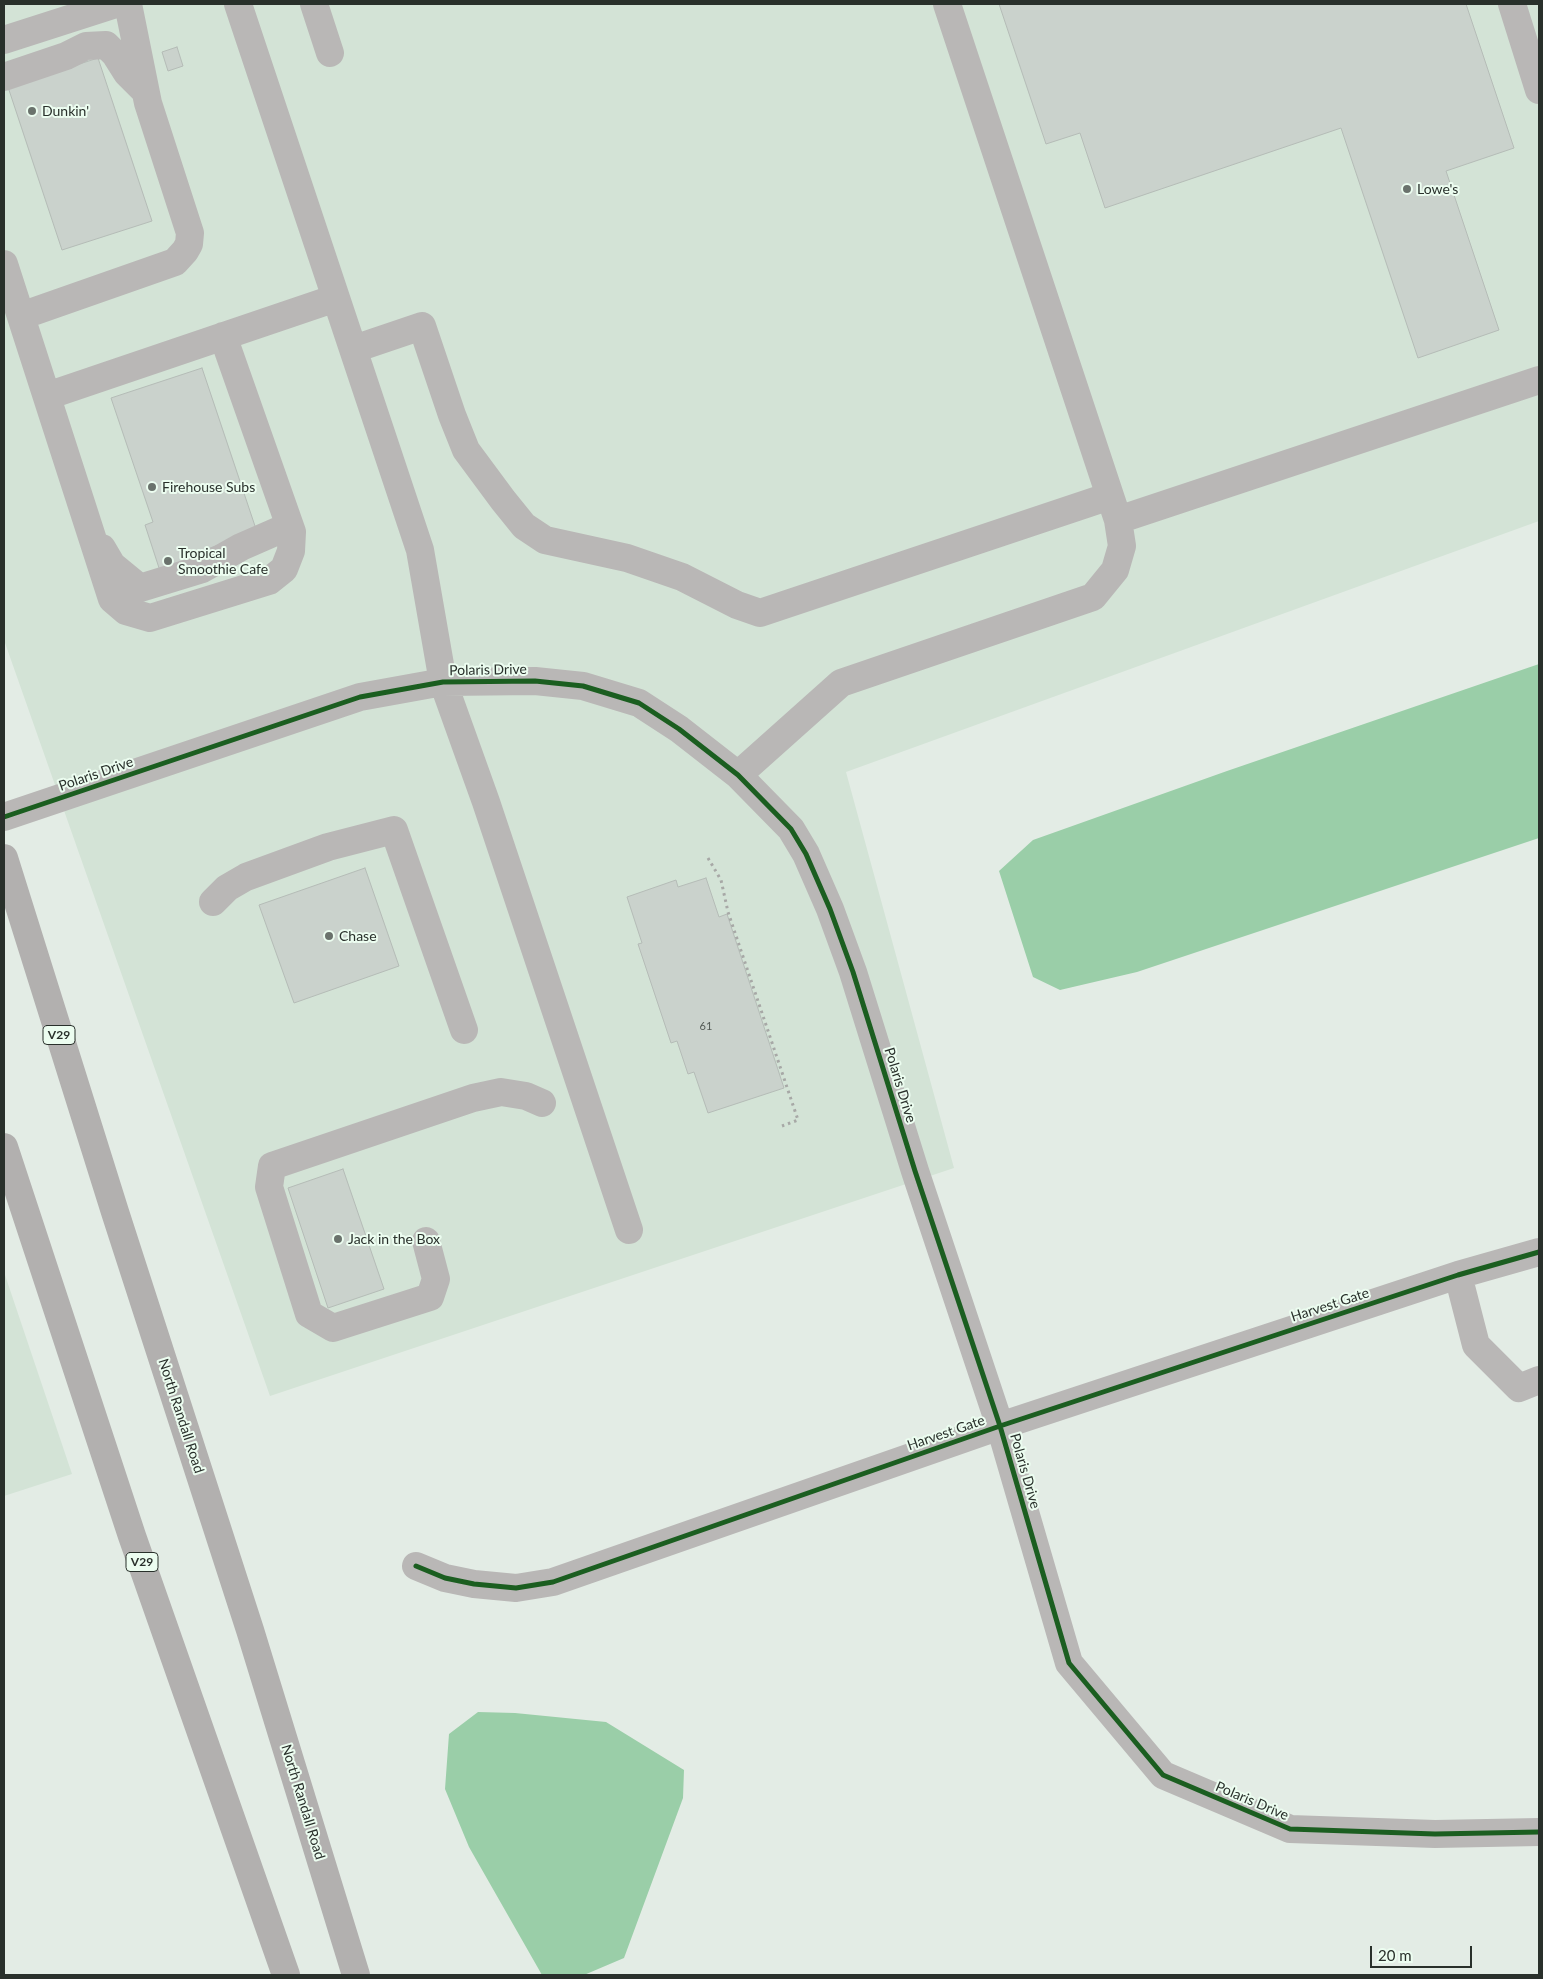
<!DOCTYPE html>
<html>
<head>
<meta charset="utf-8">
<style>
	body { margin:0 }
	#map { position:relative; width:1543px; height:1979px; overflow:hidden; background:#e3ece5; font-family:Lato,sans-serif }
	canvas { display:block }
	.frame { position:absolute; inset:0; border:5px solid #29302b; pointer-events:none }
	.scale { position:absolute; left:1370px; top:1946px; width:102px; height:22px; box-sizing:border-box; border:2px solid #29302b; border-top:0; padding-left:6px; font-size:15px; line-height:18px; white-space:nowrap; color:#29302b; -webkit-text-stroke:4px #ecfdf0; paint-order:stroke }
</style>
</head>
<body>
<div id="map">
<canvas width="1543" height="1979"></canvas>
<div class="frame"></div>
<div class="scale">20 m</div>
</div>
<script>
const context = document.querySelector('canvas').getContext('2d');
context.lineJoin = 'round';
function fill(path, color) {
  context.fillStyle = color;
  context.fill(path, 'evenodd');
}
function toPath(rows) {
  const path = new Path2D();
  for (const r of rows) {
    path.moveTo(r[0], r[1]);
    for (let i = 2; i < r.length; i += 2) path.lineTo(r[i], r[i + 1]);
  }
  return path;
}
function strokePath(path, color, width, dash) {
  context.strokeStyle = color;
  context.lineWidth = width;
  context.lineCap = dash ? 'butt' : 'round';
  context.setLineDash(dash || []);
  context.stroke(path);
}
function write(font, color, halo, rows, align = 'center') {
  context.font = font + ' Lato,sans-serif';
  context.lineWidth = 4;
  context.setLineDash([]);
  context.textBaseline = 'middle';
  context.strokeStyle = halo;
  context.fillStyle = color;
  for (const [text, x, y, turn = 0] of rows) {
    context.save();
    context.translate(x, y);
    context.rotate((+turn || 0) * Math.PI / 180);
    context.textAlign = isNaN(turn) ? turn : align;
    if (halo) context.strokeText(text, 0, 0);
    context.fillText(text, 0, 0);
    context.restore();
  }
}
fill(toPath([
	[4,4,1539,4,1539,521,846,772,954,1168,270,1396,4,640],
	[4,1272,72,1474,4,1496]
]), '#d3e3d6');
fill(toPath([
	[1539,664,1539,838,1137,972,1060,990,1033,977,999,871,1033,840,1227,771],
	[478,1712,515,1713,606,1722,684,1770,683,1798,624,1958,584,1975,542,1975,469,1847,445,1789,449,1734]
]), '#9acea8');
const building = toPath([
	[999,4,1466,4,1514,148,1446,171,1499,330,1418,358,1341,128,1105,208,1080,133,1046,144,999,4],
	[177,47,183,66,168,71,162,52,177,47],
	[98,58,152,221,62,250,8,87,98,58],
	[202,368,257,532,207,549,210,557,161,574,145,525,153,522,111,398,202,368],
	[365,868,399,966,294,1003,259,905,365,868],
	[706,878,719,917,727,914,784,1088,708,1113,694,1072,688,1074,677,1041,671,1043,638,944,642,943,627,897,676,880,678,887,706,878],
	[343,1169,384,1289,328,1308,288,1188,343,1169]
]);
fill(building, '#cad2cc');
strokePath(building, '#b5bcb7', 1);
strokePath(toPath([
	[708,858,721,880,728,912,798,1120,782,1126]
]), '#a7a8a6', 3, [2.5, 4]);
strokePath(toPath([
	[238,4,420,550,443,682,486,802,629,1230],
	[314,4,330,53],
	[1512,4,1539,90],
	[4,40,116,4],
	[4,77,66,56,86,46,106,45,115,54,127,73,143,89],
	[4,264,112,599,126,611,150,618,269,581,284,569,291,551,292,532,223,336],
	[21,316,175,262,185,251,189,244,190,233,148,103,128,4],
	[354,349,422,326,452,415,466,450,503,500,524,526,545,540,627,558,682,577,737,605,760,613,1110,496],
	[47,396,336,298],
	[1118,520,1539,380],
	[102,548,112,565,140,588,202,569,241,547,289,526],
	[738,775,841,683,1093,597,1115,570,1122,546,1118,520,947,4],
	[4,817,360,697,443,682,535,681,583,686,639,703,679,729,738,775,791,829,806,854,830,909,853,972,915,1171,1000,1426,1069,1663,1163,1775,1290,1829,1435,1834,1539,1832],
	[213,902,227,888,246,877,328,847,394,830,464,1030],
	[426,1241,436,1279,430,1297,333,1328,309,1314,269,1187,272,1166,473,1098,501,1092,526,1096,542,1103],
	[1458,1275,1476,1345,1519,1388,1539,1380],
	[416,1566,445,1578,474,1584,516,1588,553,1582,1000,1426,1458,1275,1539,1252]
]), '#b9b7b6', 28);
strokePath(toPath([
	[4,858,115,1212,250,1630,356,1975],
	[4,1147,132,1536,286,1975]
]), '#b2b0af', 28);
strokePath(toPath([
	[4,817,360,697,443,682,535,681,583,686,639,703,679,729,738,775,791,829,806,854,830,909,853,972,915,1171,1000,1426,1069,1663,1163,1775,1290,1829,1435,1834,1539,1832],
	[416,1566,445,1578,474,1584,516,1588,553,1582,1000,1426,1458,1275,1539,1252]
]), '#1b5e20', 5);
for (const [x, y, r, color] of [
	[32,111,5,"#6a726c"],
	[1407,189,5,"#6a726c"],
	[152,487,5,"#6a726c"],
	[168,561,5,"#6a726c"],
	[329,936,5,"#6a726c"],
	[338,1239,5,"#6a726c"]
]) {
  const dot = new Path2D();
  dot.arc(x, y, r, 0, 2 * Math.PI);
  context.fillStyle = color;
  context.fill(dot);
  strokePath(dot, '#ecfdf0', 2);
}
write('11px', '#535a55', null, [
	["61",706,1026]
]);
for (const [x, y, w] of [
	[59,1035,32],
	[142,1562,32]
]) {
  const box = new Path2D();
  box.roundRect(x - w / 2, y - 9.5, w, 19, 4);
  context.fillStyle = '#ecfdf0';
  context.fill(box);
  strokePath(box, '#29302b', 1);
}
write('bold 12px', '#29302b', null, [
	["V29",59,1035],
	["V29",142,1562]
]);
write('14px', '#29302b', '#ecfdf0', [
	["Dunkin'",42,111],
	["Lowe's",1417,189],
	["Firehouse Subs",162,487],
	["Tropical",178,553],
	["Smoothie Cafe",178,569],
	["Chase",339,936],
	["Jack in the Box",348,1239]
], 'left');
write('14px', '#29302b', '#ecfdf0', [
	["Polaris Drive",488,670,-1],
	["Polaris Drive",96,774,-19],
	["Polaris Drive",900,1085,73],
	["Harvest Gate",1330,1305,-18],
	["North Randall Road",181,1416,72],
	["Harvest Gate",946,1433,-19],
	["Polaris Drive",1025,1471,74],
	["Polaris Drive",1252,1801,23],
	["North Randall Road",303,1802,73]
]);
</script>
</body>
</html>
